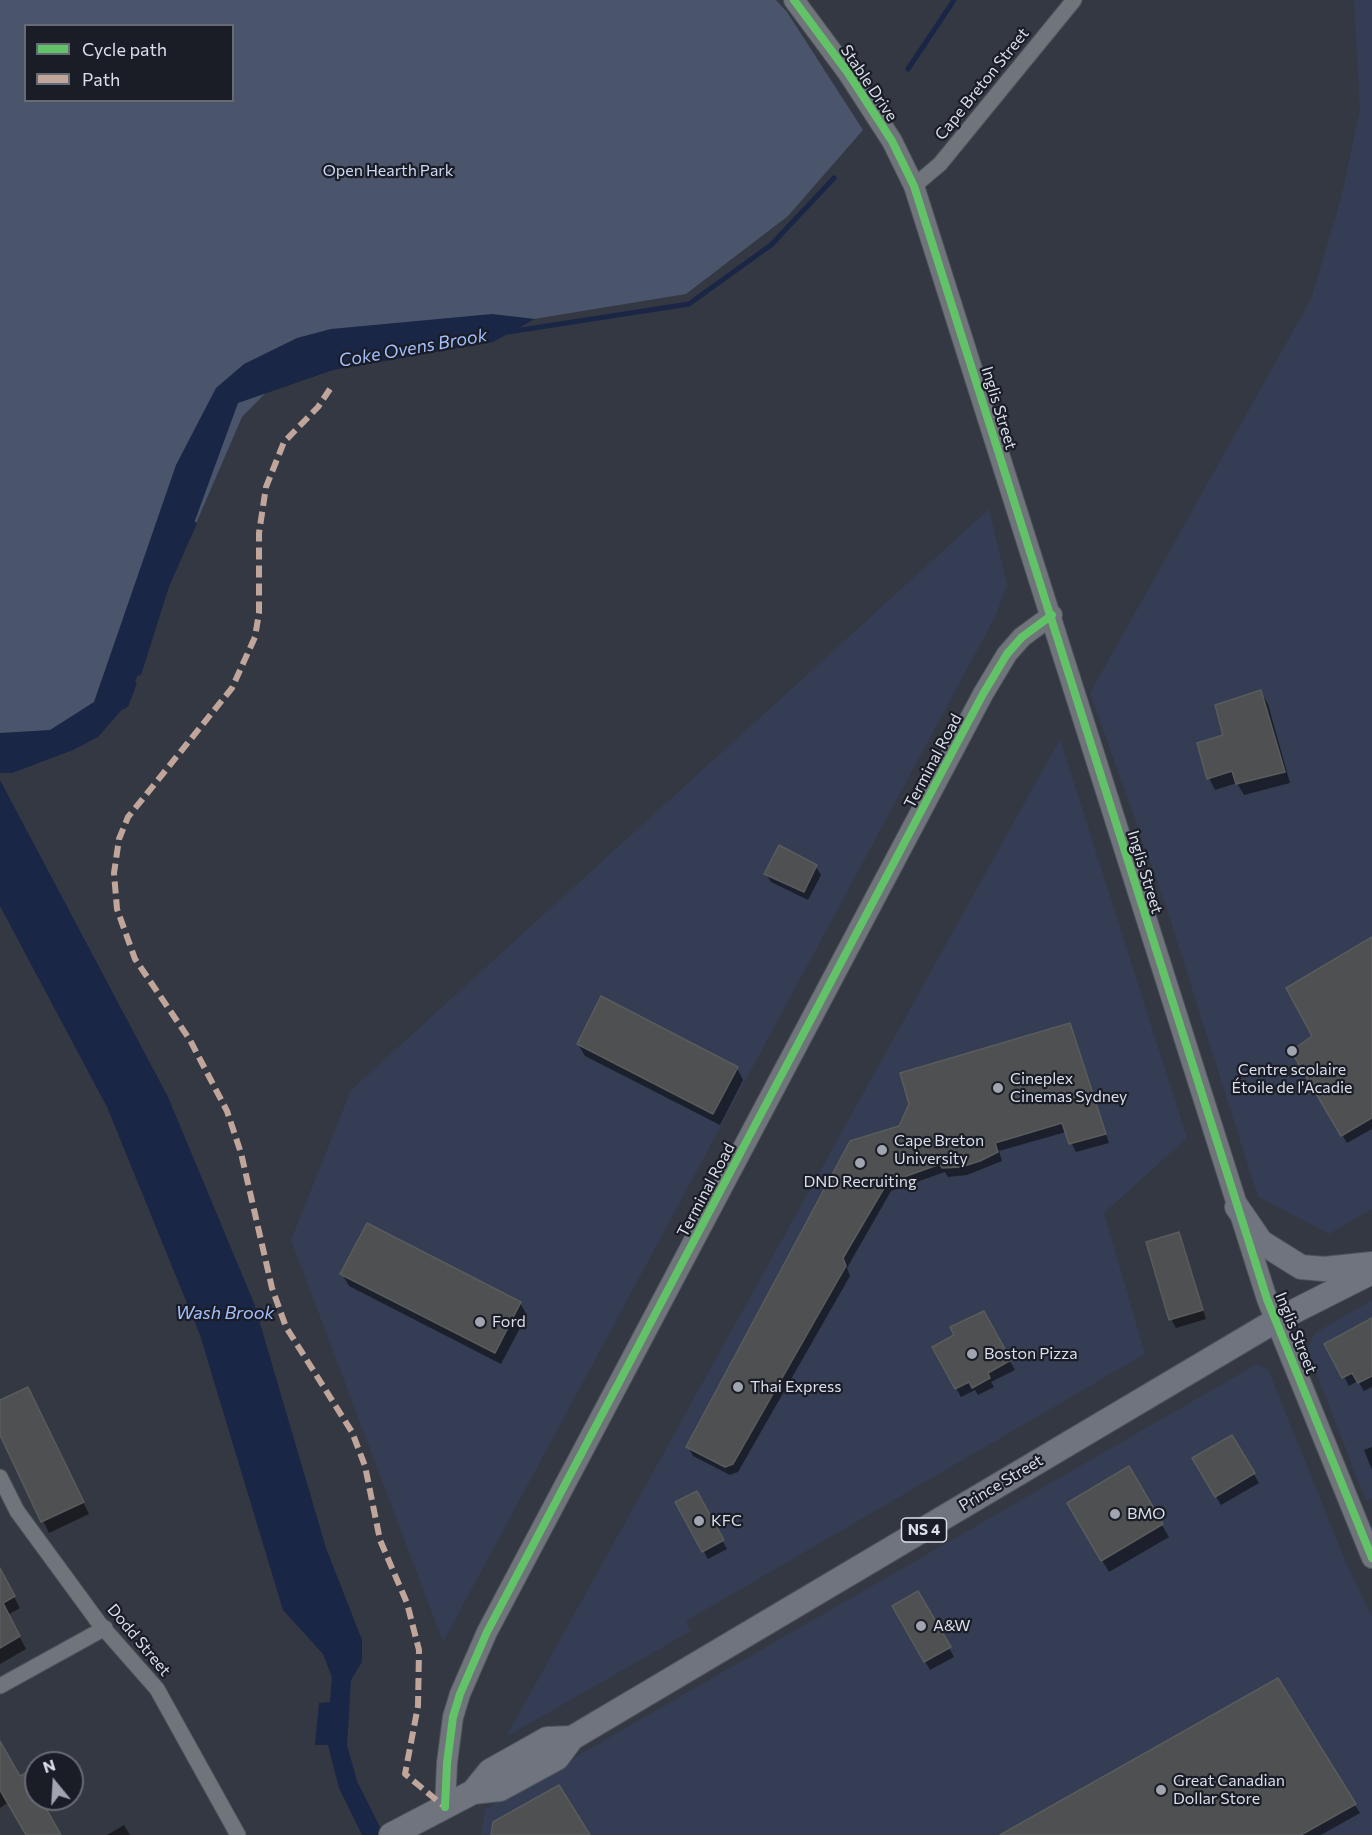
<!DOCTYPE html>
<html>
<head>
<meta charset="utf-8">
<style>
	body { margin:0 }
	#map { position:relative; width:1372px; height:1835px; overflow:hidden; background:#343842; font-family:Commissioner,sans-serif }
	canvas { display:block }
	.legend { position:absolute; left:24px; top:24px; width:210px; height:78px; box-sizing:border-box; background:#1a1d26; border:2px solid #676b75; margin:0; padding:8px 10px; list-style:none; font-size:18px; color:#dadfeb }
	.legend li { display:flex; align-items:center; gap:12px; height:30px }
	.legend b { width:30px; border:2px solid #676b75 }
	.north { position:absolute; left:24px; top:1751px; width:60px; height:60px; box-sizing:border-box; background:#1a1d26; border:2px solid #676b75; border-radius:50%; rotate:342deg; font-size:16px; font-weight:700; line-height:24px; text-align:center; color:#dadfeb }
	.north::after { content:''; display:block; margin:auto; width:21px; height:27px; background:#a0a5b0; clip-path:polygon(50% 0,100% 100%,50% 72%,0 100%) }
</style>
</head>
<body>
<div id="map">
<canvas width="1372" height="1835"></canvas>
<ul class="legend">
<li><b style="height:8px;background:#61c268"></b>Cycle path</li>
<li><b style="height:8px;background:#c0a59a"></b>Path</li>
</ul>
<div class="north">N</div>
</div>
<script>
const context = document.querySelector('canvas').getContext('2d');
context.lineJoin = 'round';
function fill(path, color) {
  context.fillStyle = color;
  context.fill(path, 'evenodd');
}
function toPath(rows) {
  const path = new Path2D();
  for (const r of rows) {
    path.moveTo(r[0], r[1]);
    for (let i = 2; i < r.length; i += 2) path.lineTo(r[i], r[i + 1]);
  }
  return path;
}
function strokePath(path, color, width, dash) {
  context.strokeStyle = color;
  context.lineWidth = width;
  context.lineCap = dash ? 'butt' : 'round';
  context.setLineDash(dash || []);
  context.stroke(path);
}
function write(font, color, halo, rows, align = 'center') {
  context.font = font + ' Commissioner,sans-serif';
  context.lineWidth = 4.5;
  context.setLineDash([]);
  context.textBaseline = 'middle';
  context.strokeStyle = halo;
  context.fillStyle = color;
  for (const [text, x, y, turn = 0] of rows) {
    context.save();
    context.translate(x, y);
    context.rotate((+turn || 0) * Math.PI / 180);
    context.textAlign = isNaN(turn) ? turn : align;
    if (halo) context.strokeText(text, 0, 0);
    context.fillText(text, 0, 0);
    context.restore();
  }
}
fill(toPath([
	[1354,0,1372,0,1372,1209,1329,1234,1258,1197,1166,906,1090,693,1311,299,1340,202,1360,110],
	[989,509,1007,585,995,617,443,1642,291,1240,351,1090],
	[1060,739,1187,1138,1104,1213,1145,1354,686,1621,691,1631,506,1737],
	[1372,1300,1372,1499,1366,1501,1307,1349,1315,1333],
	[1257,1364,1268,1369,1346,1563,1372,1617,1372,1835,481,1835,485,1809]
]), '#343d54');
fill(toPath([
	[0,0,776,0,787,12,863,130,788,216,686,294,327,353,292,366,242,417,121,697,59,734,0,739],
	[26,26,232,26,232,100,26,100]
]), '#4a546b');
fill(toPath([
	[492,314,535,319,493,342,333,370,238,403,193,526,167,585,148,649,126,705,98,737,73,750,12,773,0,773,0,733,50,730,94,702,176,465,216,388,244,364,297,338,331,329],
	[0,780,168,1097,254,1303,326,1548,362,1640,362,1662,351,1680,347,1745,357,1781,384,1835,362,1835,339,1788,328,1745,315,1745,319,1703,330,1702,332,1677,323,1654,283,1610,200,1335,107,1107,0,906]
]), '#1a2646');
fill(toPath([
	[1261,692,1268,704,1290,783,1244,795,1237,783,1215,790,1209,778,1225,736],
	[816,867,821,875,808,900,771,882,766,874],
	[1372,944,1372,1129,1347,1143,1293,1052,1313,1037],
	[1069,1024,1109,1143,1076,1152,1066,1132,999,1151,1002,1161,967,1175,948,1177,945,1172,891,1191,847,1268,850,1276,738,1472,730,1475,693,1456,688,1447,900,1127],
	[578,1044,737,1068,743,1080,720,1125,585,1056],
	[1179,1234,1206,1319,1176,1328,1171,1319],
	[342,1274,520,1303,527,1315,501,1364,349,1286],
	[983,1313,1015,1370,991,1382,994,1387,978,1395,975,1390,961,1397,934,1348,956,1336],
	[1372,1320,1372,1387,1364,1391,1358,1381,1349,1386,1326,1344],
	[28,1389,89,1514,49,1533,0,1432,0,1402],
	[1231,1437,1259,1483,1221,1505,1194,1459],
	[1372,1447,1372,1470,1364,1450],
	[1128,1468,1169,1537,1109,1572,1069,1504],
	[696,1493,727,1549,708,1559,677,1503],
	[0,1571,20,1608,8,1615,26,1649,0,1664],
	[918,1593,954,1657,930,1670,894,1606],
	[1277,1680,1360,1813,1321,1835,1012,1835],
	[0,1744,19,1777,36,1793,36,1799,39,1799,60,1835,28,1835,9,1802,0,1808],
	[124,1825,130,1835,107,1835]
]), '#0007');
strokePath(toPath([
	[908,69,954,0],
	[508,332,689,304,771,245,834,178],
	[139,673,167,585,194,524],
	[122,707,126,705,134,684]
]), '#1a2646', 5);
const building = toPath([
	[1261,690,1285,772,1236,784,1232,771,1207,779,1197,743,1223,735,1215,705,1261,690],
	[779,845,817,865,804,892,764,874,779,845],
	[1372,937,1372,1118,1341,1136,1291,1051,1312,1036,1286,988,1372,937],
	[601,996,738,1067,713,1114,577,1044,601,996],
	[1070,1023,1106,1134,1069,1144,1062,1123,995,1143,998,1152,980,1161,961,1167,942,1168,940,1164,887,1183,843,1258,846,1266,733,1464,725,1467,686,1447,850,1141,899,1126,909,1104,900,1073,1070,1023],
	[367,1223,521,1302,495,1353,340,1274,367,1223],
	[1179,1232,1203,1310,1169,1320,1146,1242,1179,1232],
	[984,1311,1011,1360,988,1373,990,1378,972,1388,969,1382,955,1389,932,1347,954,1335,950,1327,984,1311],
	[1372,1318,1372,1376,1358,1383,1352,1373,1342,1378,1324,1344,1372,1318],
	[28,1387,84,1502,41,1522,0,1435,0,1400,28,1387],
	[1232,1435,1255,1473,1215,1497,1192,1458,1232,1435],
	[1129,1466,1163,1524,1101,1561,1067,1503,1129,1466],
	[697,1491,724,1540,702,1552,675,1502,697,1491],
	[0,1568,15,1596,3,1603,20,1636,0,1648,0,1568],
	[918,1591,951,1647,924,1662,892,1606,918,1591],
	[1278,1678,1356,1804,1301,1835,1000,1835,1278,1678],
	[0,1741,20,1776,26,1773,36,1790,36,1799,41,1799,61,1835,26,1835,0,1790,0,1741],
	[559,1785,590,1835,491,1835,493,1822,559,1785]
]);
fill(building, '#4e5051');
strokePath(building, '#5a5c5c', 1.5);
const minor = toPath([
	[914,186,940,164,1074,0],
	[0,1477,17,1511,99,1623,157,1689,238,1835],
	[0,1686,105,1628]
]);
const tertiary = toPath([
	[794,0,848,73,892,141,914,186,1267,1299,1372,1558],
	[445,1807,447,1763,453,1717,460,1694,487,1632,983,694,1007,654,1022,637,1052,615]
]);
const primary = toPath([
	[1237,1207,1261,1242,1301,1267,1324,1269,1372,1264],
	[473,1792,490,1771,547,1739,572,1738],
	[391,1835,473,1792,500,1789,557,1758,572,1738,1275,1321,1372,1272]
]);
strokePath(minor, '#4f545c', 17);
strokePath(tertiary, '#4f545c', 22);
strokePath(primary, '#4f545c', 26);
strokePath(minor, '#70747b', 15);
strokePath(tertiary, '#70747b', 20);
strokePath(primary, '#70747e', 24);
strokePath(toPath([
	[330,389,318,407,284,442,266,487,259,533,259,613,255,637,232,688,128,817,119,839,114,873,117,909,135,959,190,1040,227,1111,241,1153,272,1288,286,1327,352,1432,365,1466,380,1540,407,1603,419,1650,418,1706,405,1774,445,1807]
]), '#c0a59a', 6, [12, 6]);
strokePath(toPath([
	[794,0,848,73,892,141,914,186,1267,1299,1372,1558],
	[445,1807,447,1763,453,1717,460,1694,487,1632,983,694,1007,654,1022,637,1052,615]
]), '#61c268', 8);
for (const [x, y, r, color] of [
	[1292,1051,6,"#a0a5b0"],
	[998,1088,6,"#a0a5b0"],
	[882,1150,6,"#a0a5b0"],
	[860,1163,6,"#a0a5b0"],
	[480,1322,6,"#a0a5b0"],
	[972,1354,6,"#a0a5b0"],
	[738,1387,6,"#a0a5b0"],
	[1115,1514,6,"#a0a5b0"],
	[699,1521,6,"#a0a5b0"],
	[921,1626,6,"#a0a5b0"],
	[1161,1790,6,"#a0a5b0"]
]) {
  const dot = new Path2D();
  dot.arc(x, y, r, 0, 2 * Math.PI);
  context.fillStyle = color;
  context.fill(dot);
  strokePath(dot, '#1a1d26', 2);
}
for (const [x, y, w] of [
	[924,1530,45]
]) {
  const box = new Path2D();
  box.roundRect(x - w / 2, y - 12, w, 24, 4.5);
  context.fillStyle = '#1a1d26';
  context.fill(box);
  strokePath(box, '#dadfeb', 1.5);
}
write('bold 15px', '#dadfeb', null, [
	["NS 4",924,1530]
]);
write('16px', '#dadfeb', '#1a1d26', [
	["Stable Drive",869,83,56],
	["Cape Breton Street",982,84,-51],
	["Inglis Street",999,408,73],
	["Terminal Road",933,761,-62],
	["Inglis Street",1145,872,73],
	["Terminal Road",706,1190,-62],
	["Inglis Street",1296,1333,68],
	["Prince Street",1001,1483,-31],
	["Dodd Street",139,1640,50]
]);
write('16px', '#cfdbf5', '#1a1d26', [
	["Open Hearth Park",388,171]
]);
write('16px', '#dadfeb', '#1a1d26', [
	["Centre scolaire",1292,1070,"center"],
	["Étoile de l'Acadie",1292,1088,"center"],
	["Cineplex",1010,1079],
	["Cinemas Sydney",1010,1097],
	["Cape Breton",894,1141],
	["University",894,1159],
	["DND Recruiting",860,1182,"center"],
	["Ford",492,1322],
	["Boston Pizza",984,1354],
	["Thai Express",750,1387],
	["BMO",1127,1514],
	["KFC",711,1521],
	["A&W",933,1626],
	["Great Canadian",1173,1781],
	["Dollar Store",1173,1799]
], 'left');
write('italic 18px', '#a4bfff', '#1a1d26', [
	["Coke Ovens Brook",413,348,-10],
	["Wash Brook",225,1313]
]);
</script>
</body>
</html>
